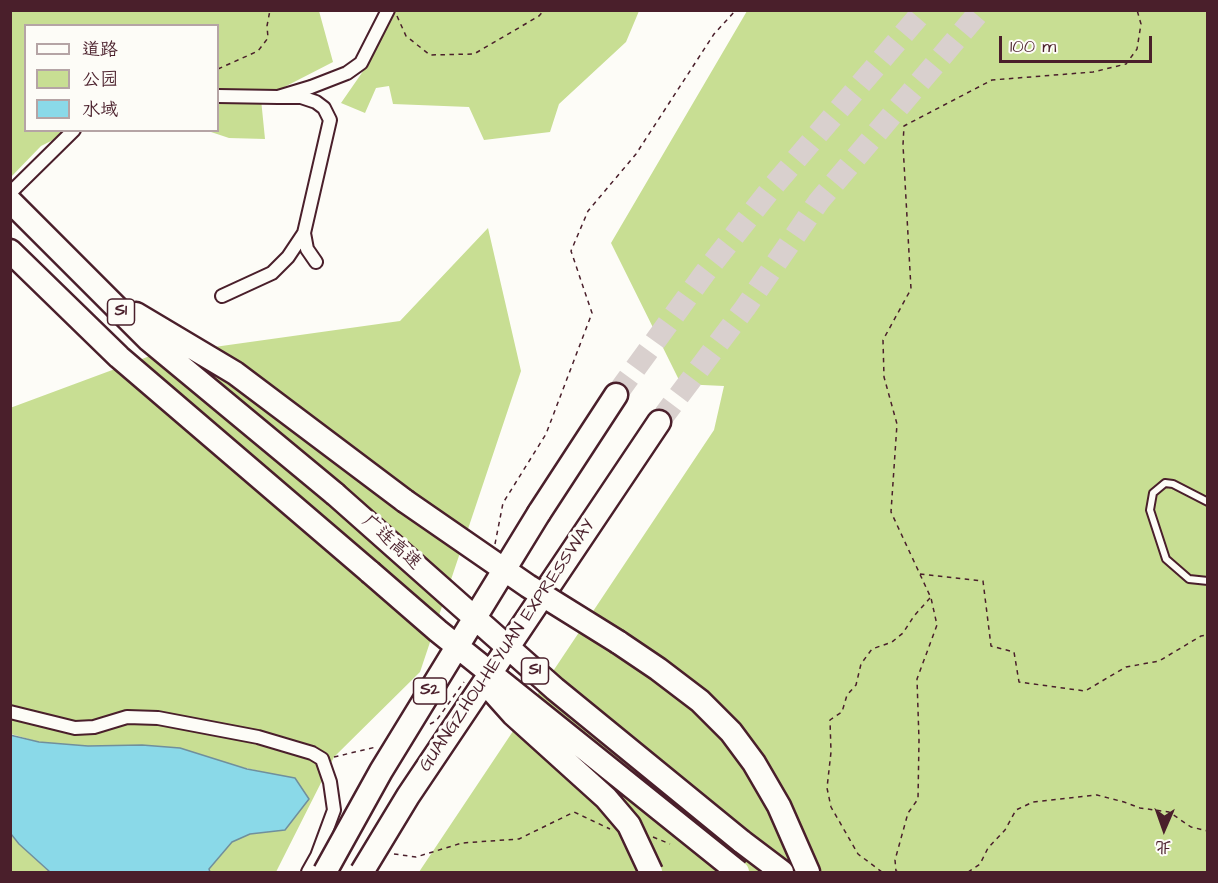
<!DOCTYPE html>
<meta charset="utf-8">
<style>
body{margin:0}
#map{position:relative;width:1218px;height:883px;overflow:hidden;background:#fdfcf7;font-family:"Architects Daughter","LXGW WenKai TC",sans-serif}
canvas{display:block}
.frame{position:absolute;inset:0;border:12px solid #4a1f2b;pointer-events:none}
.legend{position:absolute;left:24px;top:24px;width:195px;height:108px;box-sizing:border-box;background:#fdfcf7;border:2px solid #b5a4a5;margin:0;padding:8px 10px;list-style:none;font-size:18px;color:#4a1f2b}
.legend li{display:flex;align-items:center;gap:12px;height:30px}
.legend b{width:30px;border:2px solid #b5a4a5}
.north{position:absolute;left:1134px;top:799px;width:60px;height:60px;-webkit-text-stroke:4px #fdfcf7;paint-order:stroke;rotate:182deg;font-size:16px;font-weight:700;line-height:24px;text-align:center;color:#4a1f2b}
.north::after{content:'';display:block;margin:auto;width:21px;height:27px;background:#4a1f2b;clip-path:polygon(50% 0,100% 100%,50% 72%,0 100%)}
.scale{position:absolute;left:999px;top:36px;width:153px;height:27px;box-sizing:border-box;border:3px solid #4a1f2b;border-top:0;padding-left:8px;font-size:18px;line-height:21px;white-space:nowrap;color:#4a1f2b;-webkit-text-stroke:4px #fdfcf7;paint-order:stroke}
</style>
<div id="map">
<canvas width="1218" height="883"></canvas>
<div class="frame"></div>
<ul class="legend">
<li><b style="height:8px;background:#fdfcf7"></b>道路</li>
<li><b style="height:16px;background:#c8de93"></b>公园</li>
<li><b style="height:16px;background:#8ad9e8"></b>水域</li>
</ul>
<div class="north">北</div>
<div class="scale">100 m</div>
</div>
<script>
const context = document.querySelector('canvas').getContext('2d');
context.lineJoin = 'round';
function paint(path, color) { context.fillStyle = color; context.fill(path, 'evenodd'); }
const shape = rows => new Path2D(rows.map(r => 'M' + r).join(''));
function strokePath(path, color, width, dash) { context.strokeStyle = color; context.lineWidth = width; context.lineCap = dash ? 'butt' : 'round'; context.setLineDash(dash || []); context.stroke(path); }
function drawText(font, color, halo, rows, align = 'center') {
  context.font = font + ' "Architects Daughter","LXGW WenKai TC",sans-serif'; context.lineWidth = 6; context.setLineDash([]); context.textBaseline = 'middle'; context.strokeStyle = halo; context.fillStyle = color; for (const [text, x, y, turn = 0] of rows) {
    context.save(); context.translate(x, y); context.rotate((+turn || 0) * Math.PI / 180); context.textAlign = isNaN(turn) ? turn : align; if (halo) context.strokeText(text, 0, 0); context.fillText(text, 0, 0); context.restore();
  }
}
const green = shape([
 [11,11,319,11,333,62,261,99,265,139,229,138,208,131,218,130,218,26,26,26,26,130,71,131,41,146,11,177],
 [395,11,395,10,639,11,626,42,559,104,550,132,484,140,469,107,393,104,389,86,376,88,365,113,341,103,368,64],
 [747,11,1207,11,1207,872,419,872,714,430,724,386,681,384,611,243],
 [488,228,521,371,420,672,334,757,276,872,210,872,209,869,232,842,250,834,285,830,295,779,142,745,88,746,39,742,11,734,10,408,150,356,400,321],
 [10,834,19,844,50,872,11,872]
]);
const water = shape([
 [10,735,39,742,88,746,142,745,180,748,247,769,295,778,309,799,285,830,250,834,232,842,209,869,210,872,50,872,19,844,11,834,10,735]
]);
const motorwayTunnel = shape([
 [616,395,704,274,770,190,924,10],
 [659,422,745,308,819,201,981,10]
]);
const path = shape([
 [397,16,406,36,430,55,474,54,539,16,544,10],
 [218,69,258,51,268,38,267,26,270,10],
 [495,544,503,503,546,434,592,313,571,251,588,211,636,154,714,34,736,10],
 [920,574,983,581,991,646,1014,652,1019,682,1085,691,1126,667,1159,661,1201,636,1208,635],
 [430,724,436,721,464,682],
 [334,757,376,747],
 [653,837,670,844],
 [394,854,416,857,462,843,519,839,574,812,610,829],
 [882,872,858,854,831,807,827,788,831,752,830,720,842,712,847,695,856,685,861,664,872,649,892,642,903,633,914,616,930,598],
 [898,872,896,871,895,860,908,813,918,799,919,740,917,679,937,625,931,598,891,512,897,424,884,377,883,340,911,289,903,145,904,126,992,80,1093,72,1126,64,1137,49,1141,24,1137,10],
 [968,872,980,864,988,848,1005,830,1016,810,1033,802,1097,795,1124,802,1140,808,1169,812,1191,827,1208,831]
]);
const service = shape([
 [1208,502,1173,484,1165,483,1153,493,1150,510,1166,559,1189,579,1208,581]
]);
const minor = shape([
 [218,96,278,97,311,87,347,73,361,63,388,10],
 [278,97,301,97,316,102,324,108,330,120,304,233,307,249,316,262],
 [10,193,74,130],
 [222,296,272,273,288,257,304,233],
 [10,712,75,728,94,727,127,717,158,718,258,737,312,753,322,759,330,782,334,810,317,856,308,872]
]);
const motorway = shape([
 [10,201,148,339,335,494],
 [10,251,119,357,370,572],
 [136,314,235,373,405,501],
 [539,513,616,395],
 [543,595,659,422],
 [618,642,658,669,700,701,731,732,754,763,779,806,808,872],
 [741,841,782,872]
]);
const motorwayBridge = shape([
 [335,494,555,689,741,841],
 [405,501,528,586,618,642],
 [370,572,438,631,738,872],
 [487,685,513,714,606,798,629,825,651,872],
 [325,872,381,771,539,513],
 [362,872,408,796,543,595]
]);
const shields = [
 [121,312,27],
 [535,671,27],
 [430,691,33]
];
const shieldNames = [
 ["S1",121,312],
 ["S1",535,671],
 ["S2",430,691]
];
const streetNames = [
 ["广连高速",391,543,42],
 ["GUANGZHOU-HEYUAN EXPRESSWAY",508,646,-56]
];
paint(green, '#c8de93');
paint(water, '#8ad9e8');
strokePath(water, '#708f9c', 1.5);
strokePath(motorwayTunnel, '#d9d0ce', 22, [22, 11]);
strokePath(service, '#4a1f2b', 10);
strokePath(minor, '#4a1f2b', 16);
strokePath(motorway, '#4a1f2b', 27);
strokePath(path, '#4a1f2b', 1.5, [4.5, 4.5]);
strokePath(service, '#fdfcf7', 6);
strokePath(minor, '#fdfcf7', 12);
strokePath(motorway, '#fdfcf7', 22);
strokePath(motorwayBridge, '#4a1f2b', 27, []);
strokePath(motorwayBridge, '#fdfcf7', 22);
for (const [x, y, w] of shields) { const box = new Path2D(); box.roundRect(x - w / 2, y - 13, w, 26, 4.5); context.fillStyle = '#fdfcf7'; context.fill(box); strokePath(box, '#4a1f2b', 1.5); }
drawText('bold 16px', '#4a1f2b', null, shieldNames);
drawText('18px', '#4a1f2b', '#fdfcf7', streetNames);
</script>
